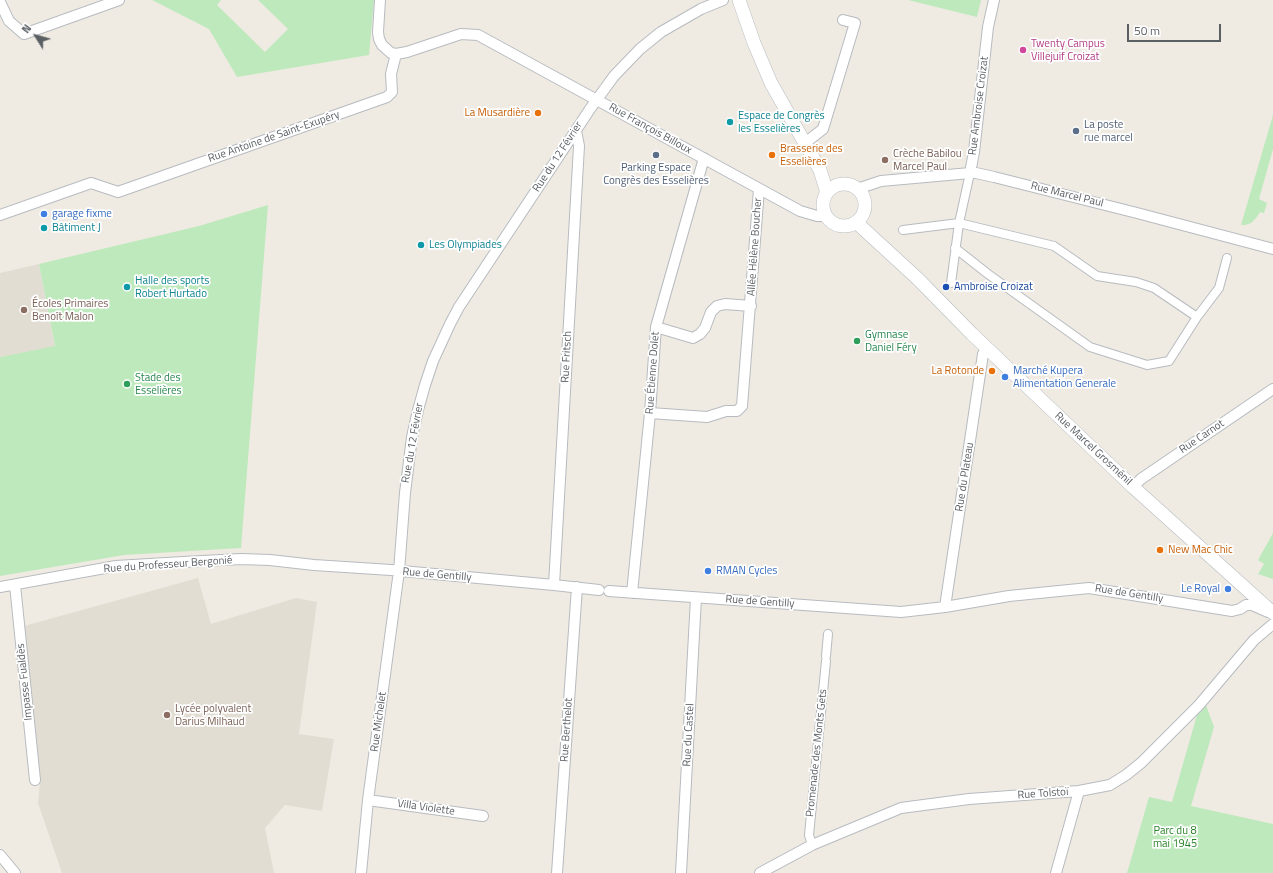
<!DOCTYPE html>
<meta charset="utf-8">
<style>
body{margin:0}
#map{position:relative;width:1273px;height:873px;overflow:hidden;background:#efebe2;font-family:"Titillium Web",sans-serif}
canvas{display:block}
.north{position:absolute;left:16px;top:16px;width:40px;height:40px;-webkit-text-stroke:3px #fff;paint-order:stroke;rotate:307deg;font-size:11px;font-weight:700;line-height:16px;text-align:center;color:#5a5f64}
.north::after{content:'';display:block;margin:auto;width:14px;height:18px;background:#5a5f64;clip-path:polygon(50% 0,100% 100%,50% 72%,0 100%)}
.scale{position:absolute;left:1127px;top:24px;width:94px;height:18px;box-sizing:border-box;border:2px solid #5a5f64;border-top:0;padding-left:5px;font-size:12px;line-height:14px;white-space:nowrap;color:#5a5f64;-webkit-text-stroke:3px #fff;paint-order:stroke}
</style>
<div id="map">
<canvas width="1273" height="873"></canvas>
<div class="north">N</div>
<div class="scale">50 m</div>
</div>
<script>
const context = document.querySelector('canvas').getContext('2d');
context.lineJoin = 'round';
function paint(path, color) { context.fillStyle = color; context.fill(path, 'evenodd'); }
const shape = rows => new Path2D(rows.map(r => 'M' + r).join(''));
function strokePath(path, color, width, dash) { context.strokeStyle = color; context.lineWidth = width; context.lineCap = dash ? 'butt' : 'round'; context.setLineDash(dash || []); context.stroke(path); }
function drawText(font, color, halo, rows, align = 'center') {
  context.font = font + ' "Titillium Web",sans-serif'; context.lineWidth = 3.5; context.setLineDash([]); context.textBaseline = 'middle'; context.strokeStyle = halo; context.fillStyle = color; for (const [text, x, y, turn = 0] of rows) {
    context.save(); context.translate(x, y); context.rotate((+turn || 0) * Math.PI / 180); context.textAlign = isNaN(turn) ? turn : align; if (halo) context.strokeText(text, 0, 0); context.fillText(text, 0, 0); context.restore();
  }
}
const education = shape([
 [39,264,55,347,0,357,0,273],
 [198,578,211,624,296,598,317,602,299,734,334,739,322,811,285,805,265,828,274,873,62,873,38,803,40,781,24,626]
]);
const green = shape([
 [152,0,221,0,217,5,265,52,288,29,258,0,374,0,369,55,237,77,209,29],
 [908,0,981,0,977,17],
 [1273,115,1273,149,1259,199,1267,203,1264,213,1260,212,1257,217,1251,223,1245,225,1241,225],
 [268,205,241,548,124,555,0,576,0,357,55,346,39,264,199,226],
 [1273,533,1273,579,1258,574,1264,564,1258,560],
 [1206,705,1214,727,1191,806,1273,824,1273,873,1127,873,1149,797,1172,802,1197,715]
]);
const pedestrian = shape([
 [903,230,959,223,1054,246,1097,276,1136,282,1154,288,1197,317],
 [955,248,988,274,1090,347,1147,365,1169,361,1197,317,1219,288,1227,258],
 [951,283,959,223,970,173],
 [826,656,828,634],
 [812,845,809,835,826,661]
]);
const minor = shape([
 [380,0,378,32,379,39,382,45,391,53,396,54,407,52,461,34,478,35,800,211,817,216,825,216],
 [0,2,9,21,24,34,119,0],
 [805,143,823,129,855,23,843,20],
 [970,173,974,152,988,27,994,0],
 [857,189,881,181,970,173,976,173,994,177,1137,213,1273,249],
 [0,215,91,183,118,192,387,97,392,92,391,74,396,54],
 [656,327,693,338,700,334,705,328,711,312,717,306,725,304,751,306],
 [650,413,707,417,726,411,737,411,742,406,759,189],
 [1133,487,1141,479,1273,389],
 [15,585,35,780],
 [554,585,579,146,576,131],
 [0,587,116,566,183,562,241,559,270,560,314,565,391,570,554,585,599,590],
 [609,591,901,612,945,607,1009,596,1089,588,1232,611,1240,609,1246,605,1252,605,1268,612],
 [632,593,650,413,656,327,704,158],
 [945,607,983,354,988,349],
 [368,800,483,816],
 [0,855,15,873],
 [361,873,368,800,399,571,405,493,412,437,418,410,425,385,433,361,450,324,459,307,590,109,614,76,640,49,661,32,701,9,723,0],
 [557,873,577,587],
 [681,873,696,598],
 [760,873,812,845,901,808,969,799,1079,791,1110,785,1126,775,1141,763,1199,705,1254,640,1273,624],
 [1056,873,1079,791]
]);
const tertiary = shape([
 [739,0,754,43,771,83,820,170,827,193],
 '823 205a21 21 0 1 1 42 0a21 21 0 1 1-42 0Z',
 [857,223,918,279,972,334,1133,487,1273,613]
]);
const markers = [
 [1023,50,4,"#d1479c"],
 [538,113,4,"#e8710a"],
 [730,122,4,"#0f9aa8"],
 [1076,131,4,"#5c6f8a"],
 [656,155,4,"#5c6f8a"],
 [772,155,4,"#e8710a"],
 [885,160,4,"#8d6e63"],
 [44,214,4,"#3f7fe0"],
 [44,228,4,"#0f9aa8"],
 [421,245,4,"#0f9aa8"],
 [127,287,4,"#0f9aa8"],
 [946,287,4,"#1a4fb4"],
 [24,310,4,"#8d6e63"],
 [857,341,4,"#2e9e5b"],
 [992,371,4,"#e8710a"],
 [1005,377,4,"#3f7fe0"],
 [127,384,4,"#2e9e5b"],
 [1160,550,4,"#e8710a"],
 [708,571,4,"#3f7fe0"],
 [1228,589,4,"#3f7fe0"],
 [167,715,4,"#8d6e63"]
];
const hotelNames = [
 ["Twenty Campus",1031,44],
 ["Villejuif Croizat",1031,57]
];
const streetNames = [
 ["Rue Ambroise Croizat",979,106,-83],
 ["Rue François Billoux",650,129,29],
 ["Rue Antoine de Saint-Exupéry",274,137,-19],
 ["Rue du 12 Février",558,157,-57],
 ["Rue Marcel Paul",1067,195,14],
 ["Allée Hélène Boucher",755,247,-86],
 ["Rue Fritsch",567,357,-87],
 ["Rue Étienne Dolet",653,373,-86],
 ["Rue Carnot",1202,437,-34],
 ["Rue du 12 Février",413,443,-80],
 ["Rue Marcel Grosménil",1093,449,43],
 ["Rue du Plateau",965,477,-81],
 ["Rue du Professeur Bergonié",168,565,-4],
 ["Rue de Gentilly",437,575,5],
 ["Rue de Gentilly",1129,594,9],
 ["Rue de Gentilly",760,602,4],
 ["Impasse Fualdès",25,682,-96],
 ["Rue Michelet",379,722,-82],
 ["Rue Berthelot",567,730,-86],
 ["Rue du Castel",689,735,-87],
 ["Promenade des Monts Gets",817,753,-84],
 ["Rue Tolstoï",1043,794,-4],
 ["Villa Violette",426,808,8]
];
const foodNames = [
 ["La Musardière",530,113],
 ["Brasserie des",780,149,"left"],
 ["Esselières",780,162,"left"],
 ["La Rotonde",984,371],
 ["New Mac Chic",1168,550,"left"]
];
const cultureNames = [
 ["Espace de Congrès",738,116],
 ["les Esselières",738,129],
 ["Bâtiment J",52,228],
 ["Les Olympiades",429,245],
 ["Halle des sports",135,281],
 ["Robert Hurtado",135,294]
];
const serviceNames = [
 ["La poste",1084,125],
 ["rue marcel",1084,138],
 ["Parking Espace",656,168,"center"],
 ["Congrès des Esselières",656,181,"center"]
];
const educationNames = [
 ["Crèche Babilou",893,154],
 ["Marcel Paul",893,167],
 ["Écoles Primaires",32,304],
 ["Benoît Malon",32,317],
 ["Lycée polyvalent",175,709],
 ["Darius Milhaud",175,722]
];
const shopNames = [
 ["garage fixme",52,214],
 ["Marché Kupera",1013,371],
 ["Alimentation Generale",1013,384],
 ["RMAN Cycles",716,571],
 ["Le Royal",1220,589,"right"]
];
const transitNames = [
 ["Ambroise Croizat",954,287]
];
const leisureNames = [
 ["Gymnase",865,335],
 ["Daniel Féry",865,348],
 ["Stade des",135,378],
 ["Esselières",135,391]
];
const parkNames = [
 ["Parc du 8",1175,831],
 ["mai 1945",1175,844]
];
paint(education, '#e1ddd2');
paint(green, '#bee9bc');
strokePath(pedestrian, '#b7bbc0', 10);
strokePath(minor, '#b7bbc0', 12);
strokePath(tertiary, '#b7bbc0', 14);
strokePath(pedestrian, '#fff', 8);
strokePath(minor, '#fff', 10);
strokePath(tertiary, '#fff', 13);
for (const [x, y, r, color] of markers) { const dot = new Path2D(); dot.arc(x, y, r, 0, 2 * Math.PI); context.fillStyle = color; context.fill(dot); strokePath(dot, '#fff', 1.5); }
drawText('11px', '#b23c85', '#fff', hotelNames, 'left');
drawText('11px', '#5a5f64', '#fff', streetNames);
drawText('11px', '#c56008', '#fff', foodNames, 'right');
drawText('11px', '#0d838f', '#fff', cultureNames, 'left');
drawText('11px', '#4e5e75', '#fff', serviceNames, 'left');
drawText('11px', '#785e54', '#fff', educationNames, 'left');
drawText('11px', '#366cbe', '#fff', shopNames, 'left');
drawText('11px', '#164399', '#fff', transitNames, 'left');
drawText('11px', '#27864d', '#fff', leisureNames, 'left');
drawText('11px', '#2c822c', '#fff', parkNames);
</script>
